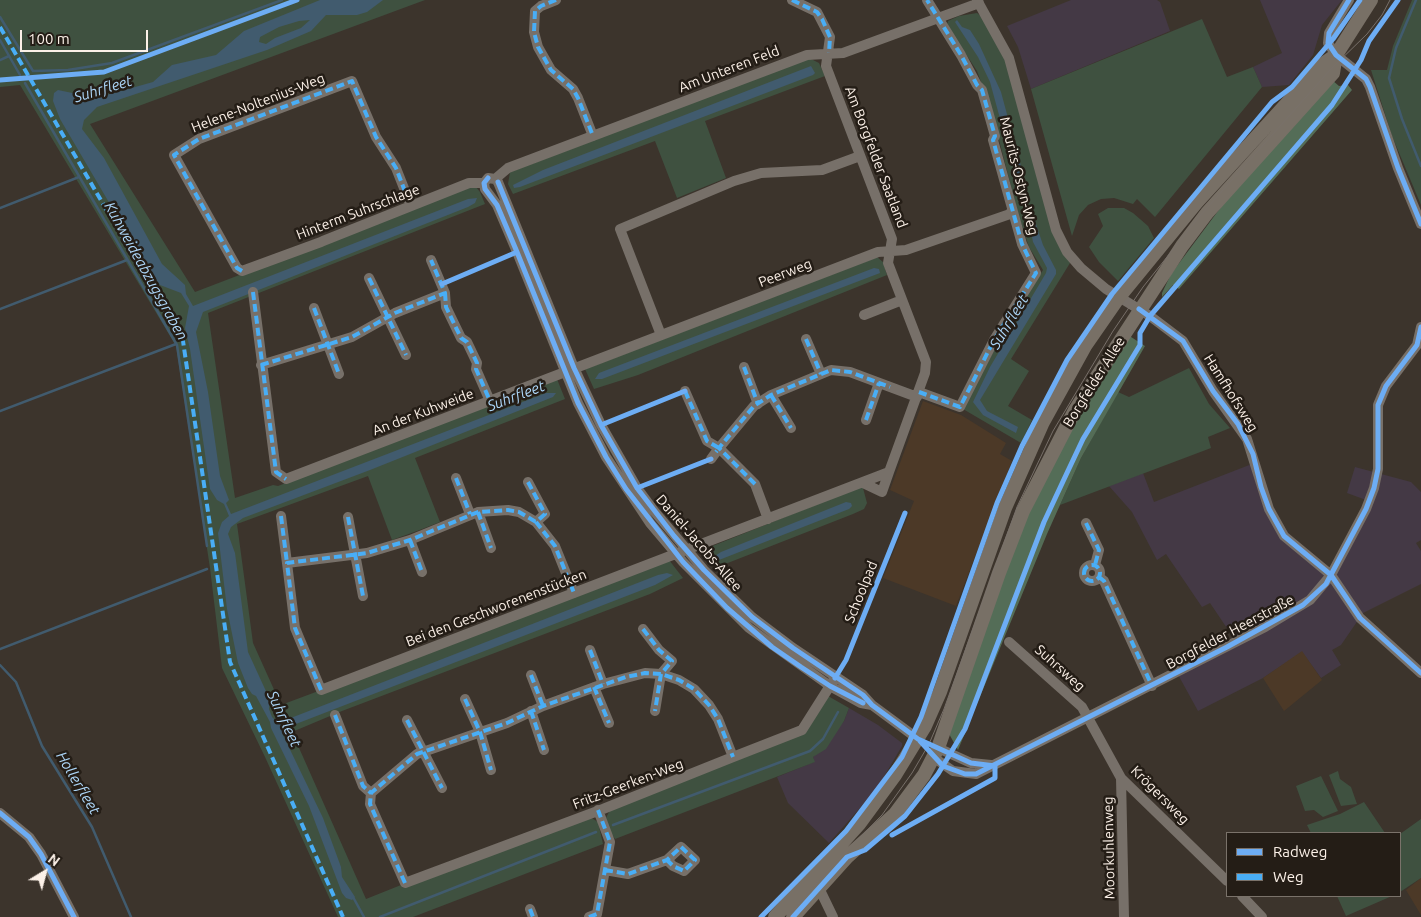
<!DOCTYPE html>
<meta charset="utf-8">
<style>
body{margin:0}
#map{position:relative;width:1421px;height:917px;overflow:hidden;background:#3c342c;font-family:Ubuntu,sans-serif}
canvas{display:block}
.legend{position:absolute;left:1226px;top:832px;width:175px;height:65px;box-sizing:border-box;background:#241d16;border:1px solid #7a726a;margin:0;padding:6px 9px;list-style:none;font-size:15px;color:#fcf1e8}
.legend li{display:flex;align-items:center;gap:10px;height:25px}
.legend b{width:25px;border:1px solid #7a726a}
.north{position:absolute;left:20px;top:847px;width:50px;height:50px;-webkit-text-stroke:4px #241d16;paint-order:stroke;rotate:37deg;font-size:14px;font-weight:700;line-height:20px;text-align:center;color:#fcf1e8}
.north::after{content:'';display:block;margin:auto;width:18px;height:22px;background:#fcf1e8;clip-path:polygon(50% 0,100% 100%,50% 72%,0 100%)}
.scale{position:absolute;left:20px;top:30px;width:128px;height:22px;box-sizing:border-box;border:2px solid #fcf1e8;border-top:0;padding-left:6px;font-size:15px;line-height:18px;white-space:nowrap;color:#fcf1e8;-webkit-text-stroke:4px #241d16;paint-order:stroke}
</style>
<div id="map">
<canvas width="1421" height="917"></canvas>
<ul class="legend">
<li><b style="height:6px;background:#6dadf4"></b>Radweg</li>
<li><b style="height:6px;background:#49aef6"></b>Weg</li>
</ul>
<div class="north">N</div>
<div class="scale">100 m</div>
</div>
<script>
const context = document.querySelector('canvas').getContext('2d');
context.lineJoin = 'round';
function paint(path, color) { context.fillStyle = color; context.fill(path, 'evenodd'); }
const shape = rows => new Path2D(rows.map(r => 'M' + r).join(''));
function strokePath(path, color, width, dash) { context.strokeStyle = color; context.lineWidth = width; context.lineCap = dash ? 'butt' : 'round'; context.setLineDash(dash || []); context.stroke(path); }
function drawText(font, color, halo, rows, align = 'center') {
  context.font = font + ' Ubuntu,sans-serif'; context.lineWidth = 5; context.setLineDash([]); context.textBaseline = 'middle'; context.strokeStyle = halo; context.fillStyle = color; for (const [text, x, y, turn = 0] of rows) {
    context.save(); context.translate(x, y); context.rotate((+turn || 0) * Math.PI / 180); context.textAlign = isNaN(turn) ? turn : align; if (halo) context.strokeText(text, 0, 0); context.fillText(text, 0, 0); context.restore();
  }
}
const commercial = shape([
 [1071,0,1157,0,1160,2,1170,31,1031,89,1018,47,1007,26],
 [1260,0,1342,0,1322,25,1313,55,1289,85,1262,87,1253,67,1282,53],
 [1257,462,1281,530,1330,573,1366,500,1347,493,1355,467,1411,482,1421,492,1421,540,1416,543,1421,551,1421,584,1363,613,1341,645,1332,650,1341,665,1321,678,1302,652,1263,678,1198,711,1176,671,1235,640,1210,603,1202,607,1166,554,1157,560,1132,512,1109,486,1143,473,1154,502],
 [849,708,878,725,902,743,902,746,876,790,829,843,788,803,777,777,814,762,813,757,844,721]
]);
const built = shape([
 [923,401,961,415,1006,443,1000,454,1012,461,956,606,883,578,914,501,890,490],
 [1302,651,1322,680,1284,711,1263,678],
 [1421,878,1421,915,1406,890]
]);
const green = shape([
 [0,0,425,0,90,124,195,292,472,186,476,187,480,192,485,204,208,313,235,498,273,485,278,486,557,379,565,399,415,458,440,522,417,531,392,540,368,476,237,524,253,643,281,705,669,560,683,578,650,594,342,711,292,732,366,899,401,885,403,888,590,817,598,822,603,844,413,917,338,917,265,757,222,668,210,568,176,346,20,85,0,87],
 [1412,0,1421,0,1421,205,1392,136,1371,70,1387,70,1393,46],
 [977,13,983,18,1006,62,1070,263,1011,359,1029,371,1008,406,1032,420,1021,443,963,409,1003,333,1043,270,1029,247,1019,217,991,109,977,71,947,25,948,21,959,16],
 [1202,19,1227,77,1253,67,1262,87,1155,217,1137,199,1133,204,1114,198,1101,199,1088,205,1079,215,1072,236,1031,89],
 [809,58,819,63,825,76,705,121,726,178,677,198,655,141,513,194,508,184,510,172],
 [1108,208,1124,208,1133,213,1148,226,1154,238,1118,281,1099,262,1089,247,1103,226,1098,214],
 [877,257,883,262,887,275,638,375,594,389,585,369],
 [1189,368,1209,404,1230,428,1208,437,1211,448,1060,505,1081,458,1118,392,1129,397],
 [860,487,863,488,867,503,864,509,853,514,715,568,700,551],
 [828,696,849,708,844,721,826,749,813,757,815,762,615,839,611,833,606,818,610,810,805,733],
 [1338,771,1340,779,1351,787,1357,804,1341,806,1329,775],
 [1321,776,1338,811,1323,817,1314,810,1305,811,1296,786],
 [1364,802,1385,833,1311,833,1307,825,1340,814],
 [1421,819,1421,878,1400,892,1400,834],
 [1337,896,1392,896,1346,916]
]);
const forest = shape([
 [1332,80,1339,86,1348,85,1352,90,1179,289,1173,285,1162,297,1162,293,1171,274,1230,195],
 [1128,335,1145,346,1081,458,1047,534,958,750,948,732,1019,535,1055,456]
]);
const water = shape([
 [320,0,383,0,367,12,357,15,326,15,311,31,267,50,97,107,84,120,82,129,104,158,162,264,185,285,186,294,193,306,468,199,477,198,475,203,468,207,203,312,196,332,208,392,220,476,229,500,226,503,231,514,546,393,556,393,553,397,370,470,243,518,231,527,228,534,235,553,248,652,270,700,269,709,272,717,278,723,658,575,667,573,673,575,655,585,283,729,282,733,323,818,341,867,342,877,355,897,352,900,346,898,342,893,309,806,271,728,270,722,256,696,252,694,248,688,238,663,227,609,218,533,222,522,229,516,224,504,217,500,210,489,190,349,185,328,189,306,181,293,160,285,151,274,60,119,53,101,54,93,58,90,96,98,153,82,172,65,216,55,244,31],
 [310,20,301,28,275,38,266,44,259,42,260,37,279,27,299,21],
 [957,20,962,27,970,30,979,44,1001,92,1022,170,1026,197,1023,198,1019,188,990,82,978,57,955,22],
 [811,66,815,73,813,75,520,187,514,188,513,185,543,170],
 [1026,207,1028,207,1032,212,1043,245,1056,270,1056,274,980,400,987,411,1018,427,1016,433,983,415,973,402,990,367,1046,273,1047,268,1033,242],
 [874,268,879,269,880,273,602,379,595,379,599,373],
 [846,502,851,503,852,506,849,509,719,560,713,560,712,558,721,552]
]);
const stream = shape([
 [1416,0,1396,48,1389,78,1402,119,1421,166],
 [0,17,33,71,68,70,112,63,282,0],
 [0,40,20,75],
 [0,60,9,56],
 [25,83,177,345,207,546],
 [0,208,79,177],
 [0,309,127,260],
 [0,411,176,344],
 [0,649,207,569],
 [0,665,16,682,42,746,92,827,131,917],
 [613,825,810,751,823,739,838,712],
 [353,897,364,917],
 [380,917,596,832]
]);
const street = shape([
 [556,0,541,6,535,11,534,32,538,47,551,70,573,89,578,98,593,136],
 [977,0,1009,58,1056,230,1067,252,1081,268,1106,289,1150,316,1183,341,1213,391,1247,439,1269,509,1284,536,1331,575,1360,618,1421,673],
 [1349,0,1329,33,1328,43,1336,55,1366,79,1370,87,1398,168,1421,224],
 [495,179,508,168,807,55,843,53,979,3],
 [411,206,396,168,376,137,352,81,199,139,174,155,237,268,242,271,321,242,323,241,411,206,469,183,484,183],
 [369,278,406,355],
 [253,292,276,472,286,479,878,252,906,250,1010,214,1012,210],
 [445,293,446,307,461,338,467,342,477,363,476,369,490,401],
 [314,308,339,374],
 [864,315,902,300],
 [661,335,620,229,734,181,761,173,822,170,860,156],
 [806,339,821,374],
 [261,365,352,337,395,313,445,293,431,260],
 [744,367,758,404],
 [685,391,707,441,719,448,711,459],
 [919,392,960,407,994,340,1036,273,1022,244,993,140,995,136,982,90,977,85,961,55,927,0],
 [771,395,791,428],
 [866,420,879,383],
 [456,478,470,514],
 [528,482,545,514,536,522,555,546,574,593],
 [863,483,882,492,889,472],
 [478,512,491,548],
 [281,516,287,563],
 [348,517,363,596],
 [768,519,755,484,719,448,754,406,771,395,831,370,850,372,917,397],
 [536,522,519,512,508,510,478,512,410,540,367,553,287,563,295,628,321,690,889,472,925,373,926,362,888,263,892,239,826,66,830,37,817,12,792,0],
 [1086,523,1099,550,1095,565],
 [410,540,422,572],
 '1084 573a8 8 0 1 1 16 0a8 8 0 1 1-16 0Z',
 [1099,577,1104,581,1152,686],
 [643,629,659,650,672,661,661,674,655,711],
 [1009,642,1082,707,1121,778,1227,881],
 [590,650,603,684],
 [531,675,543,706],
 [594,687,609,723],
 [465,699,480,732,491,770],
 [872,705,861,703,830,686,749,628,683,562,650,523,606,457,578,403,517,252,497,205,485,189,484,183,488,178,495,179,498,182,574,368,601,425,637,488,654,511,704,570,752,617,793,648,863,695,872,705,918,739],
 [531,711,544,750],
 [335,715,363,786,371,793],
 [407,720,442,788],
 [938,748,971,763,991,765],
 [733,757,718,719,709,705,694,689,679,680,661,674,645,673,603,684,543,706,507,723,417,754,371,793,370,804,405,883,603,809,733,757,802,730,833,681],
 [933,757,953,771,976,774,1265,627,1310,600,1331,575,1366,509,1374,488,1378,469,1378,405,1386,386,1417,345,1421,327],
 [1121,778,1124,917],
 [0,813,29,837,41,854,74,917],
 [605,870,628,874,667,860,681,847,695,860,684,871,673,866,667,860],
 [819,888,833,917],
 [1242,896,1262,917],
 [530,909,533,917],
 [589,917,597,914,610,842,598,810]
]);
const secondary = shape([
 [775,917,859,824,895,775,925,726,940,692,1005,508,1043,422,1085,346,1119,297,1196,203,1323,64,1336,55,1371,0],
 [793,917,847,857,895,814,924,775,938,748,999,573,1023,511,1075,410,1182,246,1207,213,1333,73,1336,55]
]);
const tram = shape([
 [787,917,827,871,882,815,912,773,929,744,944,709,1017,507,1053,431,1113,331,1143,287,1199,217,1330,70,1367,34,1382,15,1390,0]
]);
const quiet = shape([
 [556,0,541,6,535,11,534,32,538,47,551,70,573,89,578,98,593,136],
 [792,0,817,12,822,19,830,37,829,53],
 [0,27,183,341,230,662,343,917],
 [242,271,237,268,174,155,199,139,352,81,376,137,396,168,406,194],
 [369,278,406,355],
 [253,292,276,472,286,479],
 [445,293,446,307,461,338,467,342,477,363,476,369,490,401],
 [314,308,339,374],
 [806,339,821,374],
 [261,365,352,337,395,313,445,293,431,260],
 [744,367,758,404],
 [685,391,707,441,719,448,716,452],
 [919,392,960,407,994,340,1036,273,1022,244,993,140,995,136,982,90,977,85,961,55,927,0],
 [771,395,791,428],
 [866,420,879,383],
 [456,478,470,514],
 [528,482,545,514,536,522,555,546,574,593],
 [755,484,719,448,754,406,771,395,831,370,850,372,890,387],
 [478,512,491,548],
 [281,516,287,563],
 [348,517,363,596],
 [1086,523,1099,550,1095,565],
 [410,540,422,572],
 '1084 573a8 8 0 1 1 16 0a8 8 0 1 1-16 0Z',
 [1099,577,1104,581,1152,686],
 [643,629,659,650,672,661,661,674,655,711],
 [590,650,603,684],
 [531,675,543,706],
 [594,687,609,723],
 [321,690,295,628,287,563,367,553,410,540,478,512,508,510,519,512,536,522],
 [465,699,480,732,491,770],
 [531,711,544,750],
 [335,715,363,786,371,793],
 [407,720,442,788],
 [605,870,628,874,667,860,681,847,695,860,684,871,673,866,667,860],
 [405,883,370,804,371,793,417,754,507,723,543,706,626,677,645,673,661,674,679,680,694,689,709,705,718,719,733,757],
 [530,909,533,917],
 [589,917,597,914,610,842,598,810]
]);
const cycleway = shape([
 [1349,0,1329,33,1328,43,1336,55,1366,79,1370,87,1398,168,1421,224],
 [0,80,104,72,297,0],
 [488,178,484,183,485,189,497,205,517,252,578,403,606,457,626,489,683,562,727,608,772,647,801,667,830,686,863,703],
 [498,182,574,368,601,425,637,488,674,536,704,570,752,617,793,648,863,695,872,705,918,739,971,763,995,766],
 [442,284,517,252],
 [1139,309,1183,341,1213,391,1238,424,1253,454,1261,487,1269,509,1284,536,1331,575,1360,618,1421,673],
 [601,425,685,391],
 [637,488,711,459],
 [835,678,846,660,905,513],
 [920,741,943,766,965,774,976,774,1227,647,1303,605,1326,584,1366,509,1374,488,1378,469,1378,405,1386,386,1417,345,1421,327],
 [0,813,29,837,41,854,74,917],
 [892,835,995,778,995,766],
 [761,917,846,831,902,757,921,717,997,503,1022,446,1067,360,1112,294,1272,102,1292,87,1333,39,1360,0],
 [793,917,847,857,865,850,905,816,938,774,965,729,1044,522,1066,475,1083,439,1140,345,1140,333,1150,316,1332,105,1361,60,1369,41,1398,0]
]);
const streetNames = [
 ["Am Unteren Feld",729,69,-21],
 ["Helene-Noltenius-Weg",258,103,-21],
 ["Am Borgfelder Saatland",876,157,69],
 ["Maurits-Ostyn-Weg",1019,176,76],
 ["Hinterm Suhrschlage",358,212,-21],
 ["Peerweg",785,273,-21],
 ["Borgfelder Allee",1094,382,-58],
 ["Hamfhofsweg",1231,393,58],
 ["An der Kuhweide",423,412,-21],
 ["Daniel-Jacobs-Allee",699,543,49],
 ["Schoolpad",861,592,-68],
 ["Bei den Geschworenenstücken",496,608,-21],
 ["Borgfelder Heerstraße",1230,632,-28],
 ["Suhrsweg",1060,668,42],
 ["Fritz-Geerken-Weg",628,784,-21],
 ["Krögersweg",1160,795,45],
 ["Moorkuhlenweg",1109,848,-91]
];
const waterNames = [
 ["Suhrfleet",103,89,-17],
 ["Kuhweideabzugsgraben",146,271,61],
 ["Suhrfleet",1009,322,-59],
 ["Suhrfleet",516,396,-21],
 ["Suhrfleet",284,719,65],
 ["Hollerfleet",78,783,59]
];
paint(commercial, '#443945');
paint(built, '#4c3927');
paint(green, '#3f5140');
paint(forest, '#546d57');
paint(water, '#415b6e');
strokePath(stream, '#415b6e', 2.5);
strokePath(street, '#777069', 10);
strokePath(secondary, '#787066', 14);
strokePath(tram, '#78706a', 1);
strokePath(quiet, '#49aef6', 4, [8, 4]);
strokePath(cycleway, '#6dadf4', 5);
drawText('14px', '#fcf1e8', '#241d16', streetNames);
drawText('italic 15px', '#acd5f7', '#241d16', waterNames);
</script>
